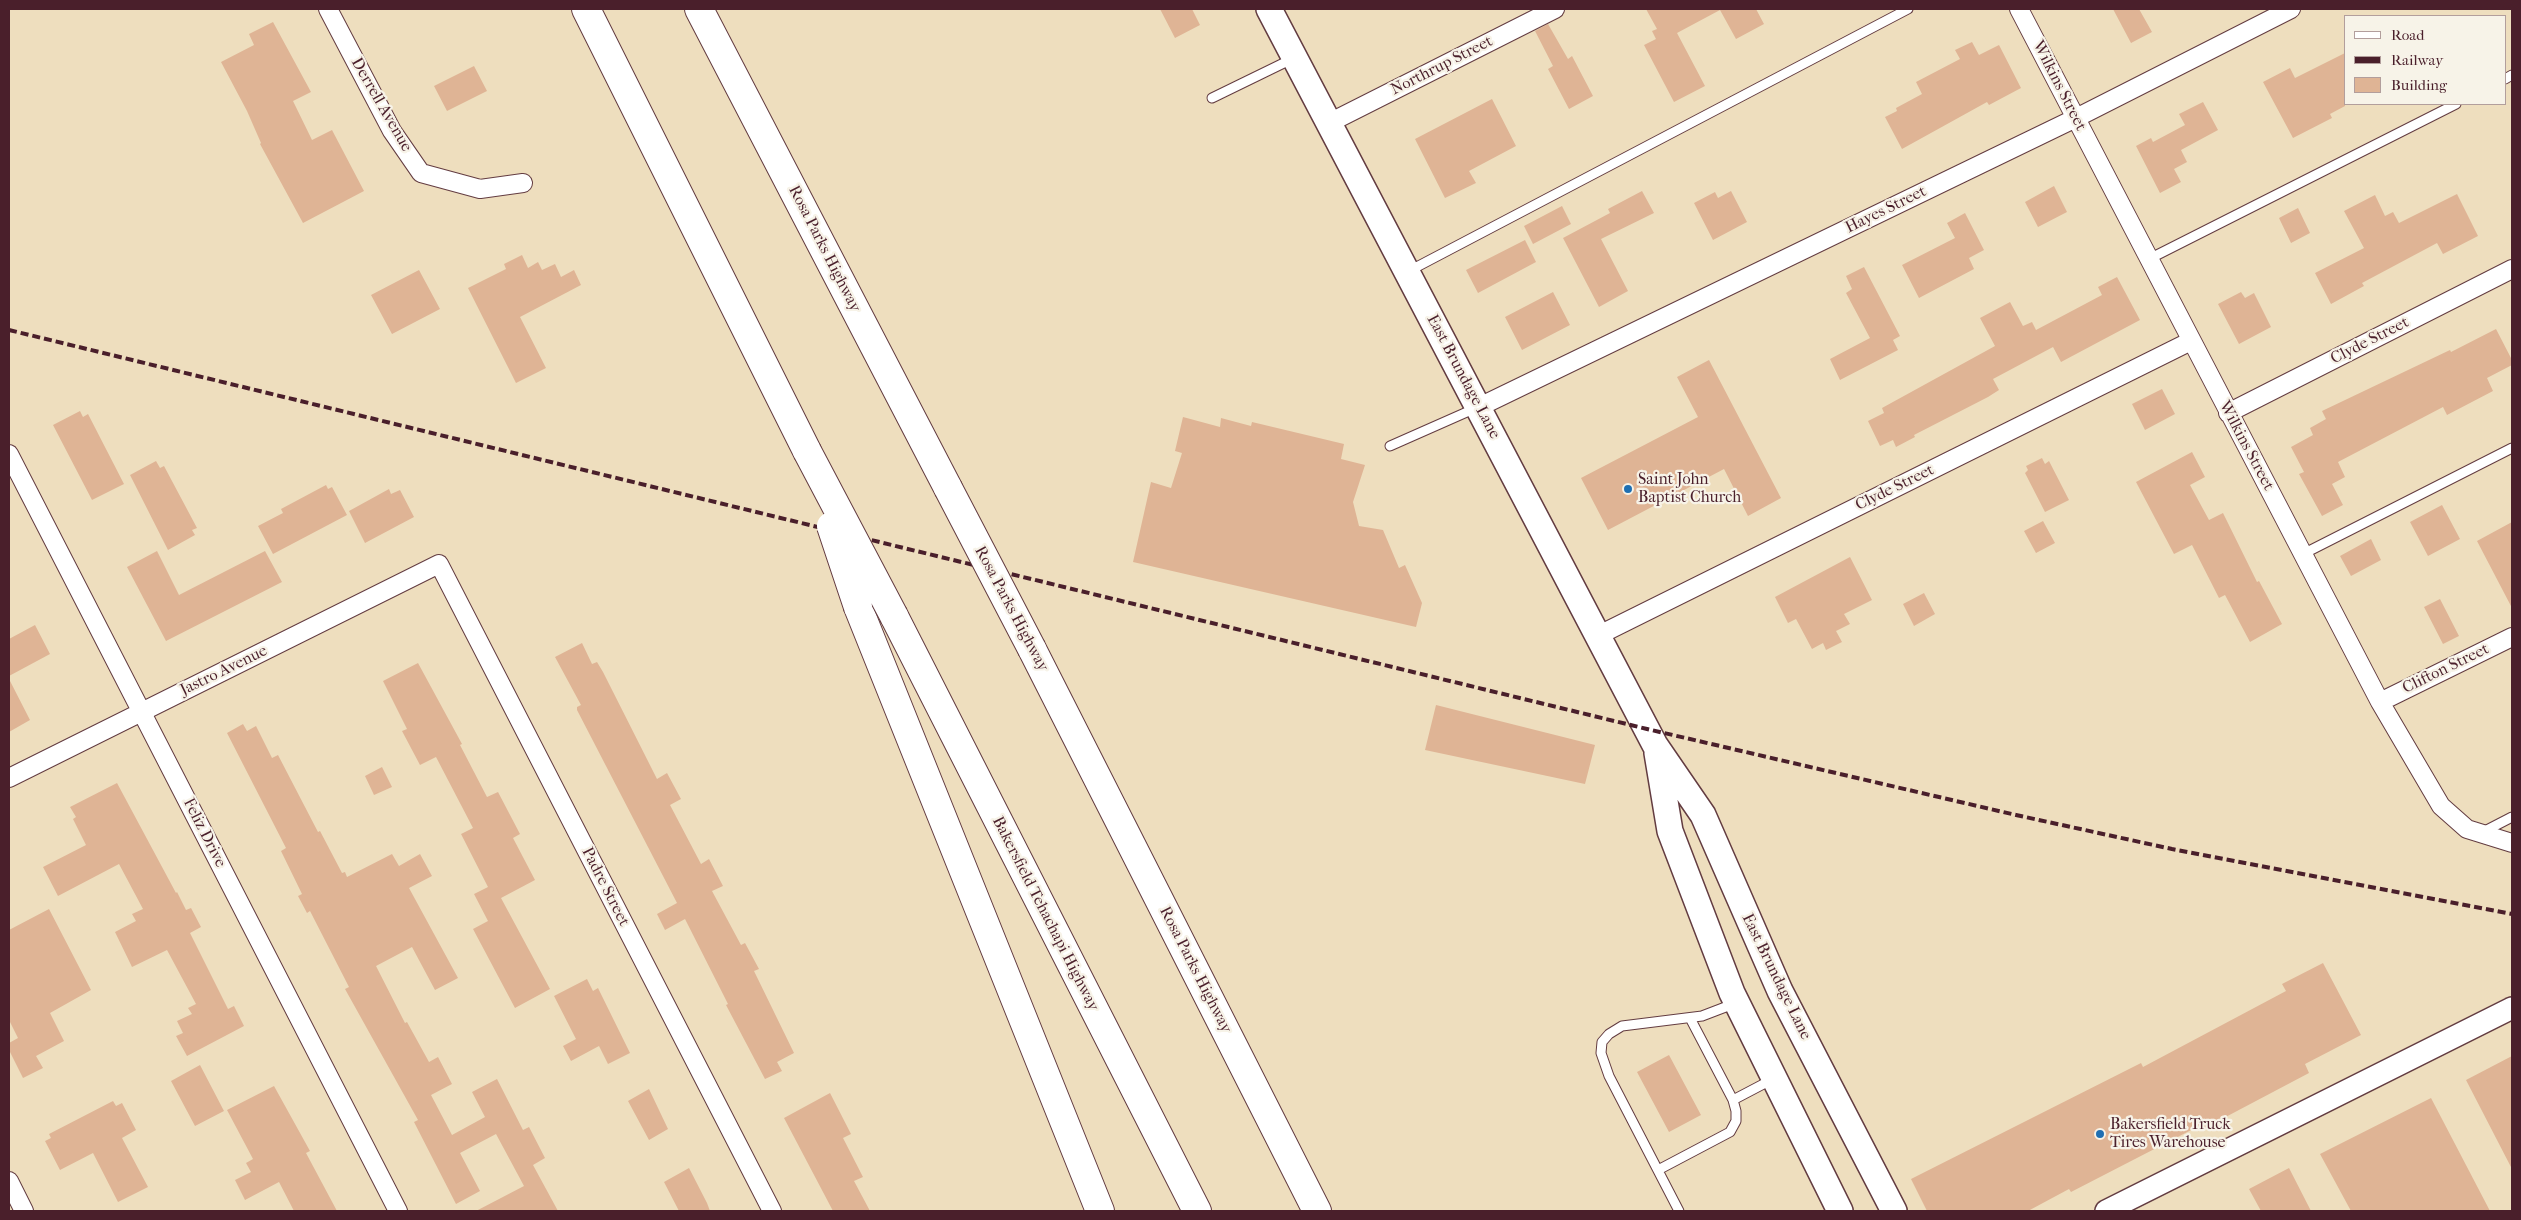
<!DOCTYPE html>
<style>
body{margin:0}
#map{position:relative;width:2521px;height:1220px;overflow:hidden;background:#eedebe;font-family:"IM FELL French Canon",serif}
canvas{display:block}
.frame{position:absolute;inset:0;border:10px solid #4a1f2b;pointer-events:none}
.legend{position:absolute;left:2344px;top:15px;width:162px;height:90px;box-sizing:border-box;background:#f7f3e8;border:1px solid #b29e9c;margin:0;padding:6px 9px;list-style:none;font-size:15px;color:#4a1f2b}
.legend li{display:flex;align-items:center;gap:10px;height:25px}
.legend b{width:25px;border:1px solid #b29e9c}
</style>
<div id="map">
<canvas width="2521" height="1220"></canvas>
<div class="frame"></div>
<ul class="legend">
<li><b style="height:6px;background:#fff"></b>Road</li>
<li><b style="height:6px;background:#4a1f2b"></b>Railway</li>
<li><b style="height:14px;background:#dfb495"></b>Building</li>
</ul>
</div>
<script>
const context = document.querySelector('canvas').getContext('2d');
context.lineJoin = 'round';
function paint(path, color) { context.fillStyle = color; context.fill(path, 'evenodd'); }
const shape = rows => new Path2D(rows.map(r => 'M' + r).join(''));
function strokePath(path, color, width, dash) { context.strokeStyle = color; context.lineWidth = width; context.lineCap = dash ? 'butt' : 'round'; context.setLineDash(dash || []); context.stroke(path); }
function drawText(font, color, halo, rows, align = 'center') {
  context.font = font + ' "IM FELL French Canon",serif'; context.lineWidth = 4.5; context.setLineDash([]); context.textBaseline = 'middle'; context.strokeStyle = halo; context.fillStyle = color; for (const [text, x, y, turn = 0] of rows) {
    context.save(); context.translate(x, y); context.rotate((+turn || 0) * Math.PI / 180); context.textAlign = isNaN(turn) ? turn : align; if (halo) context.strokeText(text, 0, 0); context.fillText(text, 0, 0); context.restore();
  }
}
const building = shape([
 [1160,9,1192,9,1200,25,1175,38],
 [1646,9,1756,9,1764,24,1736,39,1720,10,1677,33,1705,86,1674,102,1644,45,1656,39,1652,31,1657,29],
 [2113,9,2139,9,2152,32,2131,43],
 [273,22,311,92,293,101,312,140,332,130,364,191,303,223,260,144,261,143,247,111,221,62,254,45,249,34],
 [1548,24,1568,59,1572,56,1593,96,1569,109,1548,69,1553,66,1535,31],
 [1972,42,1979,55,1999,45,2021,88,1989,105,1987,102,1902,149,1885,117,1897,111,1896,108,1922,94,1916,82,1960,59,1955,50],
 [2345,53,2345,106,2330,114,2332,118,2293,138,2263,82,2290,68,2295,78],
 [474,66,487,91,447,111,434,86],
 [1492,99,1516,146,1469,171,1476,183,1445,198,1415,139],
 [2203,102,2218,130,2181,150,2187,162,2174,169,2181,182,2160,193,2136,146,2151,138,2153,142,2185,125,2179,114],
 [2054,186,2067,212,2038,227,2025,202],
 [1642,191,1654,213,1601,239,1628,291,1599,307,1563,238,1610,213,1608,209],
 [1731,191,1747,222,1713,240,1694,203,1715,192,1718,198],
 [2457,194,2478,236,2443,254,2437,243,2362,283,2364,286,2331,304,2315,273,2364,248,2344,211,2375,195,2385,216,2393,212,2399,223],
 [1562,206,1571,224,1533,244,1524,226],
 [2298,208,2310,233,2291,243,2279,218],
 [1965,213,1984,250,1969,258,1974,269,1919,298,1902,265,1955,238,1947,223],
 [1525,240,1536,262,1478,293,1466,270],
 [522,255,528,268,538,262,542,270,555,264,561,277,574,270,581,285,520,317,546,368,516,383,468,288,506,269,504,264],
 [1864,267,1900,336,1893,340,1898,350,1840,380,1830,359,1870,338,1846,293,1852,289,1846,276],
 [419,270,440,309,392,334,371,295],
 [2117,277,2140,320,2061,362,2053,347,1993,379,1999,390,1988,397,1914,435,1915,437,1896,447,1893,440,1880,446,1868,421,1884,413,1882,408,1995,346,1980,318,2010,302,2023,326,2032,322,2036,330,2102,295,2098,287],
 [1553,292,1570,325,1522,350,1505,317],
 [2241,292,2245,298,2254,293,2271,327,2239,344,2218,304],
 [2496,329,2512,360,2512,365,2487,378,2493,391,2447,415,2443,407,2338,462,2345,477,2332,484,2343,505,2322,516,2299,474,2304,472,2291,447,2313,435,2310,428,2326,419,2322,411,2450,350,2451,352],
 [1709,360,1781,498,1748,516,1724,469,1608,530,1581,478,1698,417,1677,377],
 [2162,389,2175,414,2145,430,2132,404],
 [80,411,83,417,88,414,124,484,92,500,53,425],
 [1183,417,1220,427,1221,418,1251,426,1252,422,1344,444,1341,459,1365,465,1353,502,1359,526,1383,530,1399,568,1405,565,1422,603,1416,627,1133,562,1151,482,1171,488,1182,453,1175,451],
 [2192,452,2205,477,2190,485,2209,520,2223,513,2257,582,2259,581,2282,624,2250,642,2225,595,2219,598,2192,545,2174,554,2136,482],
 [2042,458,2045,464,2049,461,2069,500,2045,512,2025,473,2028,470,2026,466],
 [156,461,160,468,164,466,197,528,192,530,195,535,168,550,130,475],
 [326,485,328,489,332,487,347,515,273,554,258,526,283,513,281,509],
 [389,489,391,494,400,490,414,517,365,543,349,511],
 [2442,505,2460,539,2428,556,2410,522],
 [2043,521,2055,543,2036,553,2024,531],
 [2512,522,2512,608,2477,541],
 [2371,539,2381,560,2351,576,2340,556],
 [157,551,179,595,265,551,282,582,166,641,127,567],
 [1850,557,1872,600,1844,614,1850,624,1836,631,1842,642,1826,650,1823,643,1812,649,1796,619,1788,623,1775,597],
 [1924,593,1935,614,1914,626,1903,604],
 [2440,599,2459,636,2443,644,2424,607],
 [35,625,50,654,9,676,9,639],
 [582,643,592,664,597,662,603,672,657,779,667,773,681,799,670,805,701,864,709,859,723,886,712,891,741,945,745,943,759,969,754,971,794,1053,777,1062,782,1071,765,1079,726,1005,728,1004,685,919,665,930,657,914,677,903,577,710,577,707,581,705,555,657],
 [418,663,462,744,460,745,487,797,498,792,520,834,513,838,535,880,501,898,550,989,515,1008,473,929,488,921,474,894,488,887,461,834,473,828,436,757,420,765,402,731,407,729,383,681],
 [9,679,30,720,9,732],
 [1436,705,1595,745,1585,784,1425,750],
 [243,724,247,731,256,726,272,758,278,755,318,832,320,831,342,873,345,872,347,877,392,854,399,866,420,854,432,876,409,888,458,978,435,990,412,947,376,966,405,1023,407,1022,429,1062,438,1057,452,1084,431,1095,452,1135,485,1117,472,1092,497,1079,523,1130,529,1127,545,1158,533,1165,558,1211,476,1211,524,1186,496,1134,460,1153,480,1191,456,1204,414,1122,418,1120,345,989,349,987,310,911,307,913,298,896,302,894,281,851,286,848,227,733],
 [382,767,392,787,374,795,365,776],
 [117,783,176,893,177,892,186,910,191,908,201,927,190,933,228,1009,234,1006,244,1026,187,1056,176,1036,183,1033,177,1021,192,1014,188,1008,196,1004,167,950,132,967,115,932,136,921,132,914,143,909,119,864,58,896,43,867,86,845,73,819,76,817,70,807],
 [49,909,91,990,50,1013,64,1041,36,1056,43,1068,23,1078,9,1050,9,1043,18,1038,9,1020,9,930],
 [2323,963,2361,1035,2305,1064,2309,1073,2201,1130,2199,1126,2071,1192,2069,1189,2028,1211,1927,1211,1911,1179,2141,1063,2143,1067,2286,991,2282,984],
 [587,979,593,991,598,988,630,1053,608,1064,599,1046,571,1061,563,1046,576,1039,554,996],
 [1669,1055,1701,1115,1669,1132,1637,1072],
 [2512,1056,2512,1169,2466,1080],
 [200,1065,224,1111,195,1126,171,1081],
 [274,1086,310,1151,306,1153,337,1211,294,1211,279,1182,245,1200,235,1180,251,1172,246,1163,253,1159,227,1110],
 [649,1089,668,1129,649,1140,628,1101],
 [830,1093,851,1134,843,1138,863,1177,854,1181,870,1211,833,1211,784,1118],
 [2431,1098,2490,1211,2351,1211,2320,1154],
 [113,1101,116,1106,122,1103,136,1130,122,1138,148,1187,118,1202,93,1153,60,1170,45,1141,51,1138,49,1134],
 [689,1168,707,1203,710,1211,679,1211,664,1182],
 [2289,1168,2311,1211,2261,1211,2249,1189]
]);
const service = shape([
 [2505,79,2512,75],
 [1212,98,1292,59],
 [2149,259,2456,104],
 [1407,272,1908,9],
 [1390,446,1476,408],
 [2303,554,2512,448],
 [2481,833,2512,817],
 [1690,1018,1733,1100,1773,1079],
 [1658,1170,1730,1132,1736,1121,1736,1111,1733,1100],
 [1679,1211,1609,1076,1601,1053,1602,1042,1609,1034,1622,1026,1702,1016,1736,1003]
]);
const minor = shape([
 [328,9,392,131,421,173,480,189,523,183],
 [2019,9,2380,702,2441,806,2467,829,2512,843],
 [1329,123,1555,9],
 [1479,407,2076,118,2291,9],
 [2228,413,2512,269],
 [9,454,398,1211],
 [1599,635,2191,341],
 [2380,702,2512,637],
 [9,778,439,564,772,1211],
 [9,1181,24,1211]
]);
const tertiary = shape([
 [2106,1211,2512,1008]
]);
const secondary = shape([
 [1269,9,1655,745,1703,815,1780,991,1894,1211],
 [1657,753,1670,831,1732,993,1840,1211]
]);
const motorway = shape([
 [586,9,807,451],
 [699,9,948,488],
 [858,607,1100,1211],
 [894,616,1197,1211],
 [1032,649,1317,1211]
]);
const rail = shape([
 [9,330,1647,729,2016,815,2172,849,2512,914]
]);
const motorwayBridge = shape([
 [807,451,894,616],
 [948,488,1032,649],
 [831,526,858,607]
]);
const markers = [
 [1628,489,5,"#1f6fb2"],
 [2100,1134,5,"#1f6fb2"]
];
const streetNames = [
 ["Northrup Street",1442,66,-27],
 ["Wilkins Street",2059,86,63],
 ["Derrell Avenue",381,105,60],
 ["Hayes Street",1886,210,-26],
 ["Rosa Parks Highway",824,249,63],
 ["Clyde Street",2370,341,-27],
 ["East Brundage Lane",1463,377,62],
 ["Wilkins Street",2246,446,62],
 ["Clyde Street",1895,488,-26],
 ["Rosa Parks Highway",1011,609,62],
 ["Clifton Street",2446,669,-26],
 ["Jastro Avenue",224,671,-26],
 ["Feliz Drive",204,833,63],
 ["Padre Street",605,887,63],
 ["Bakersfield Tehachapi Highway",1045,914,63],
 ["Rosa Parks Highway",1195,970,63],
 ["East Brundage Lane",1776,977,64]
];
const poiNames = [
 ["Saint John",1638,480],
 ["Baptist Church",1638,498],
 ["Bakersfield Truck",2110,1125],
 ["Tires Warehouse",2110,1143]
];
paint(building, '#dfb495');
strokePath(service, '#633c41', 11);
strokePath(minor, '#633c41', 20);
strokePath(tertiary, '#633c41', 24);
strokePath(secondary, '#633c41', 28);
strokePath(motorway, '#633c41', 30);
strokePath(service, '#fff', 9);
strokePath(minor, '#fff', 18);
strokePath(tertiary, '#fff', 21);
strokePath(secondary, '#fff', 25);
strokePath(motorway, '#fff', 28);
strokePath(rail, '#4a1f2b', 4, [8, 4]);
strokePath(motorwayBridge, '#633c41', 30, []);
strokePath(motorwayBridge, '#fff', 28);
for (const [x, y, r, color] of markers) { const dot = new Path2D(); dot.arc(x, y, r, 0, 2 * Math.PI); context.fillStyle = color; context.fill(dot); strokePath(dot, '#f7f3e8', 2); }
drawText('16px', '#4a1f2b', '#f7f3e8', streetNames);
drawText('16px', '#4a1f2b', '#f7f3e8', poiNames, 'left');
</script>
